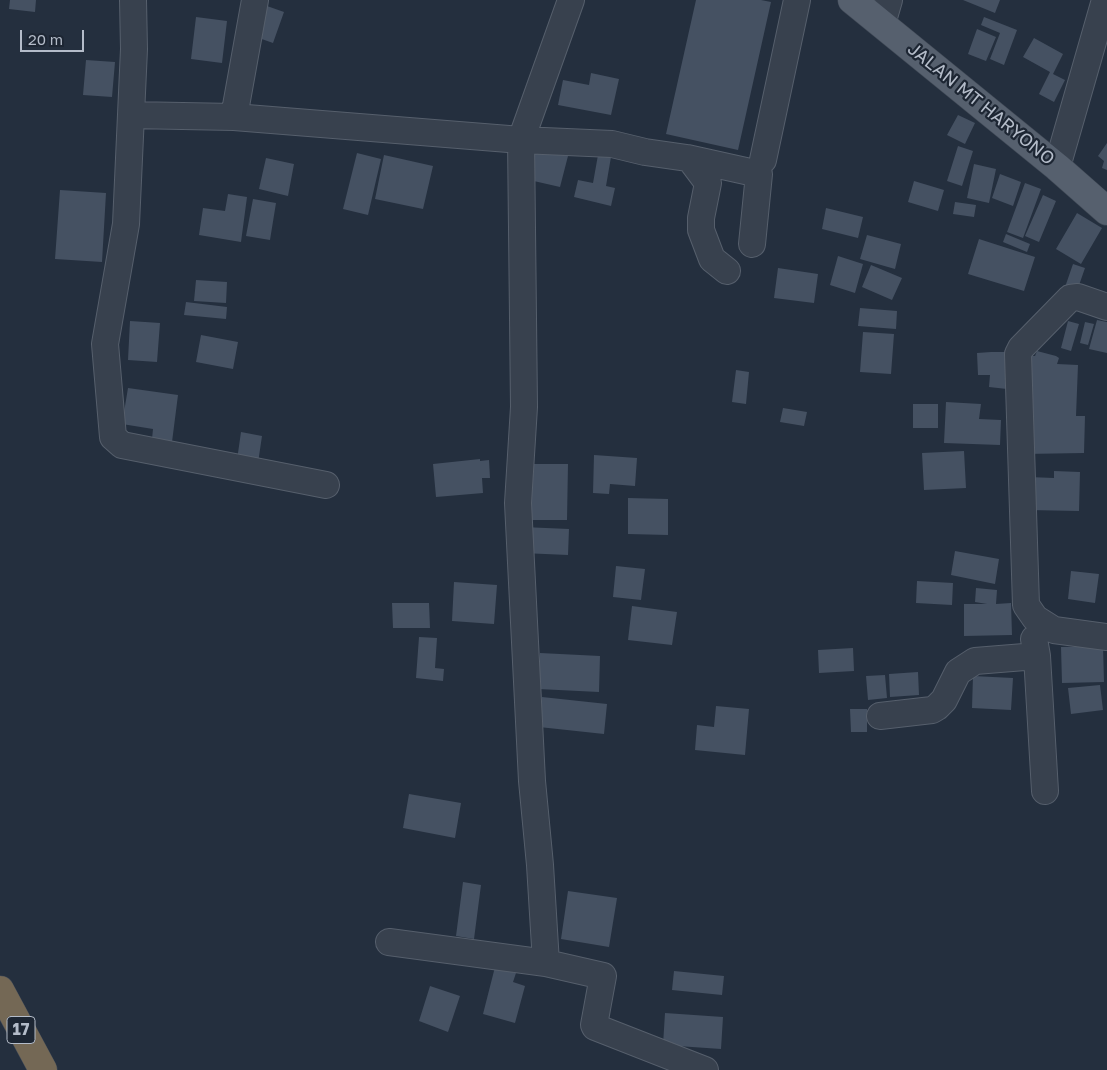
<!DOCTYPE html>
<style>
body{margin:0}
#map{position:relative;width:1107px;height:1070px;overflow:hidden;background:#242f3e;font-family:"Golos Text",sans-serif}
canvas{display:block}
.scale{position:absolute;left:20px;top:30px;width:64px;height:22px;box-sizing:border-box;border:2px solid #b4bcc9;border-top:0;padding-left:6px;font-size:15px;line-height:18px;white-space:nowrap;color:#b4bcc9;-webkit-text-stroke:4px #1d2633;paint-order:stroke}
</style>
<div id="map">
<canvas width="1107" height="1070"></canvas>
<div class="scale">20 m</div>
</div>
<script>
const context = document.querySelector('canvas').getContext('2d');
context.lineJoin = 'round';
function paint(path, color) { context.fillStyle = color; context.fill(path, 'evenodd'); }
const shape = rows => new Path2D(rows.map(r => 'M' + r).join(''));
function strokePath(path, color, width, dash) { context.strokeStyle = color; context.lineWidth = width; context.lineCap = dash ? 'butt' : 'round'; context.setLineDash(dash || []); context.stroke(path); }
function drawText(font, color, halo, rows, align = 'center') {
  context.font = font + ' "Golos Text",sans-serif'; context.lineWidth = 4.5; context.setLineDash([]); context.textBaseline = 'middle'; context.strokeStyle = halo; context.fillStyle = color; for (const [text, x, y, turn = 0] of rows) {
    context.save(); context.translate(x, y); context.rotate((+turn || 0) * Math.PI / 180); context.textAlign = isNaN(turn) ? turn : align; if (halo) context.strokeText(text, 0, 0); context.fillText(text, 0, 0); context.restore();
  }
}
const building = shape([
 [10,0,36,0,35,12,9,9],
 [696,0,761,0,771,2,738,150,666,134],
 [963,0,1000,0,995,13],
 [267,6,284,12,273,43,256,37],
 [196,17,227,21,222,63,191,59],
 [984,17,1017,30,1004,65,990,59,1000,33,981,25],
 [977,29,996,37,986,61,968,54],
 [1034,38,1063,54,1053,74,1065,80,1054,102,1039,94,1050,72,1023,57],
 [86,60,115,62,112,97,83,95],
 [591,73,619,79,611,115,558,105,563,80,589,85],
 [958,115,975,123,965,144,947,135],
 [1107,143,1107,170,1102,168,1104,161,1098,156],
 [958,146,973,151,962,186,947,181],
 [532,147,568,156,560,187,525,179],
 [357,153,381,159,368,215,343,209],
 [384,155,433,166,423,209,375,199],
 [598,155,611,157,606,186,615,188,611,206,574,197,578,180,593,183],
 [266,158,294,164,288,196,259,189],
 [974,164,996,169,989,203,967,198],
 [1000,174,1021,182,1013,206,992,198],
 [914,181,944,190,938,211,908,202],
 [1025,183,1041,189,1023,238,1007,232],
 [60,190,106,193,102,262,55,259],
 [228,194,247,197,241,242,199,235,203,208,225,211],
 [1043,195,1056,201,1039,242,1025,236],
 [253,199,276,203,270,240,246,236],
 [955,202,976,205,974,217,953,214],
 [826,208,863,217,858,238,822,229],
 [1077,213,1102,228,1081,264,1056,249],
 [1006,234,1030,244,1027,252,1003,242],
 [867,235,901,244,895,269,860,259],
 [979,239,1035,257,1024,291,968,274],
 [838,256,863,264,855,293,830,285],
 [1073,264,1085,268,1076,294,1064,290],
 [871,265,902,278,892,300,862,287],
 [778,268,818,274,814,303,774,298],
 [196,280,227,282,226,303,194,301],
 [186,302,227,307,226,319,184,315],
 [860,308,897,311,896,329,858,326],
 [1097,320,1107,322,1107,353,1089,349],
 [130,321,160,323,157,362,128,360],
 [1068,321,1079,324,1071,351,1061,348],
 [1085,322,1094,324,1088,345,1080,343],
 [863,332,894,334,891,374,860,372],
 [201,335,238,342,233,369,196,362],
 [1037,351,1056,356,1059,358,1057,364,1078,365,1076,416,1085,416,1084,453,1024,454,1027,356,1035,356],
 [991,352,1009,352,1007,389,989,387,990,375,978,375,977,353],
 [736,370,749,372,746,404,732,402],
 [128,388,178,395,172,442,152,439,153,429,122,424],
 [946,402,981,404,979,419,1001,420,1000,445,944,443],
 [913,404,938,404,938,428,913,428],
 [783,408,807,412,804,426,780,422],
 [241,432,262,436,258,463,237,460],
 [964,451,966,488,924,490,922,453],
 [594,455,637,458,635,486,610,484,609,494,593,493],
 [480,459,480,461,489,460,490,478,482,478,483,493,436,497,433,464],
 [530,464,568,464,567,520,530,520],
 [1054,471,1080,472,1079,511,1028,510,1029,477,1054,478],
 [628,498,668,499,668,535,628,534],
 [523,527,569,529,568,555,522,553],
 [955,551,999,559,995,584,951,575],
 [616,566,645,569,641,600,613,597],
 [1071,571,1099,574,1095,603,1068,599],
 [917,581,953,583,952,605,916,603],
 [454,582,497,585,494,624,452,621],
 [976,588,997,590,996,604,1011,603,1012,635,964,636,964,604,987,604,975,602],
 [392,603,429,603,430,628,393,628],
 [632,606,677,612,672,645,628,640],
 [419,637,437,638,435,668,444,669,443,681,416,678],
 [1103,646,1104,682,1062,683,1061,647],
 [853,648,854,671,819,673,818,650],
 [540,653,600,656,599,692,538,689],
 [918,672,919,695,890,697,889,674],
 [885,675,887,698,868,700,866,676],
 [973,676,1013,678,1011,710,972,708],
 [1100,685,1103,710,1071,714,1068,688],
 [542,697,607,704,604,734,539,727],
 [716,706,749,709,745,755,695,750,697,725,714,727],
 [850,709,867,709,867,732,851,732],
 [409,794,461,803,455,838,403,828],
 [463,882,481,885,474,939,456,936],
 [568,891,617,898,609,947,561,939],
 [495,967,516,973,513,982,525,986,515,1023,483,1014],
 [674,971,724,976,722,995,672,990],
 [430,986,460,996,448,1032,419,1021],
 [665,1013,723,1017,721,1049,663,1045]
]);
const minor = shape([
 [133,0,134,49,126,224,105,344,113,437,122,445,326,485],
 [571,0,521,140,524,407,518,503,532,781,540,865,546,963,603,976,594,1025,595,1027,705,1070],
 [882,24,889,0],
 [131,115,234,117,521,140,612,144,645,152,687,158,759,174,752,244],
 [234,117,255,0],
 [690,159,708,183,701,218,701,230,712,259,727,271],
 [763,160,797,0],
 [1057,167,1105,0],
 [1107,307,1078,297,1070,298,1021,348,1018,354,1026,605,1035,618,1054,630,1107,637],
 [1034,639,1037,656,1045,791],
 [880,716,932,710,937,707,944,700,958,672,975,661,1037,656],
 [389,942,546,963]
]);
const major = shape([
 [852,0,1057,167,1107,211]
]);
const highway = shape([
 [0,990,43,1070]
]);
const shields = [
 [21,1030,28]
];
const shieldNames = [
 ["17",21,1030]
];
const streetNames = [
 ["JALAN MT HARYONO",981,104,39]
];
paint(building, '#455162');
strokePath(minor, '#565f6c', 28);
strokePath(major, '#414a57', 29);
strokePath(highway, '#434c59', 29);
strokePath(minor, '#38414e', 26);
strokePath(major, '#56606e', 28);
strokePath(highway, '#746855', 28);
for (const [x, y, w] of shields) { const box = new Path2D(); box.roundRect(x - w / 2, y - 13.5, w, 27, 4); context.fillStyle = '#1d2633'; context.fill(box); strokePath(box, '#b4bcc9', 1); }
drawText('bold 16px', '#b4bcc9', null, shieldNames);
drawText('18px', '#b4bcc9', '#1d2633', streetNames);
</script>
